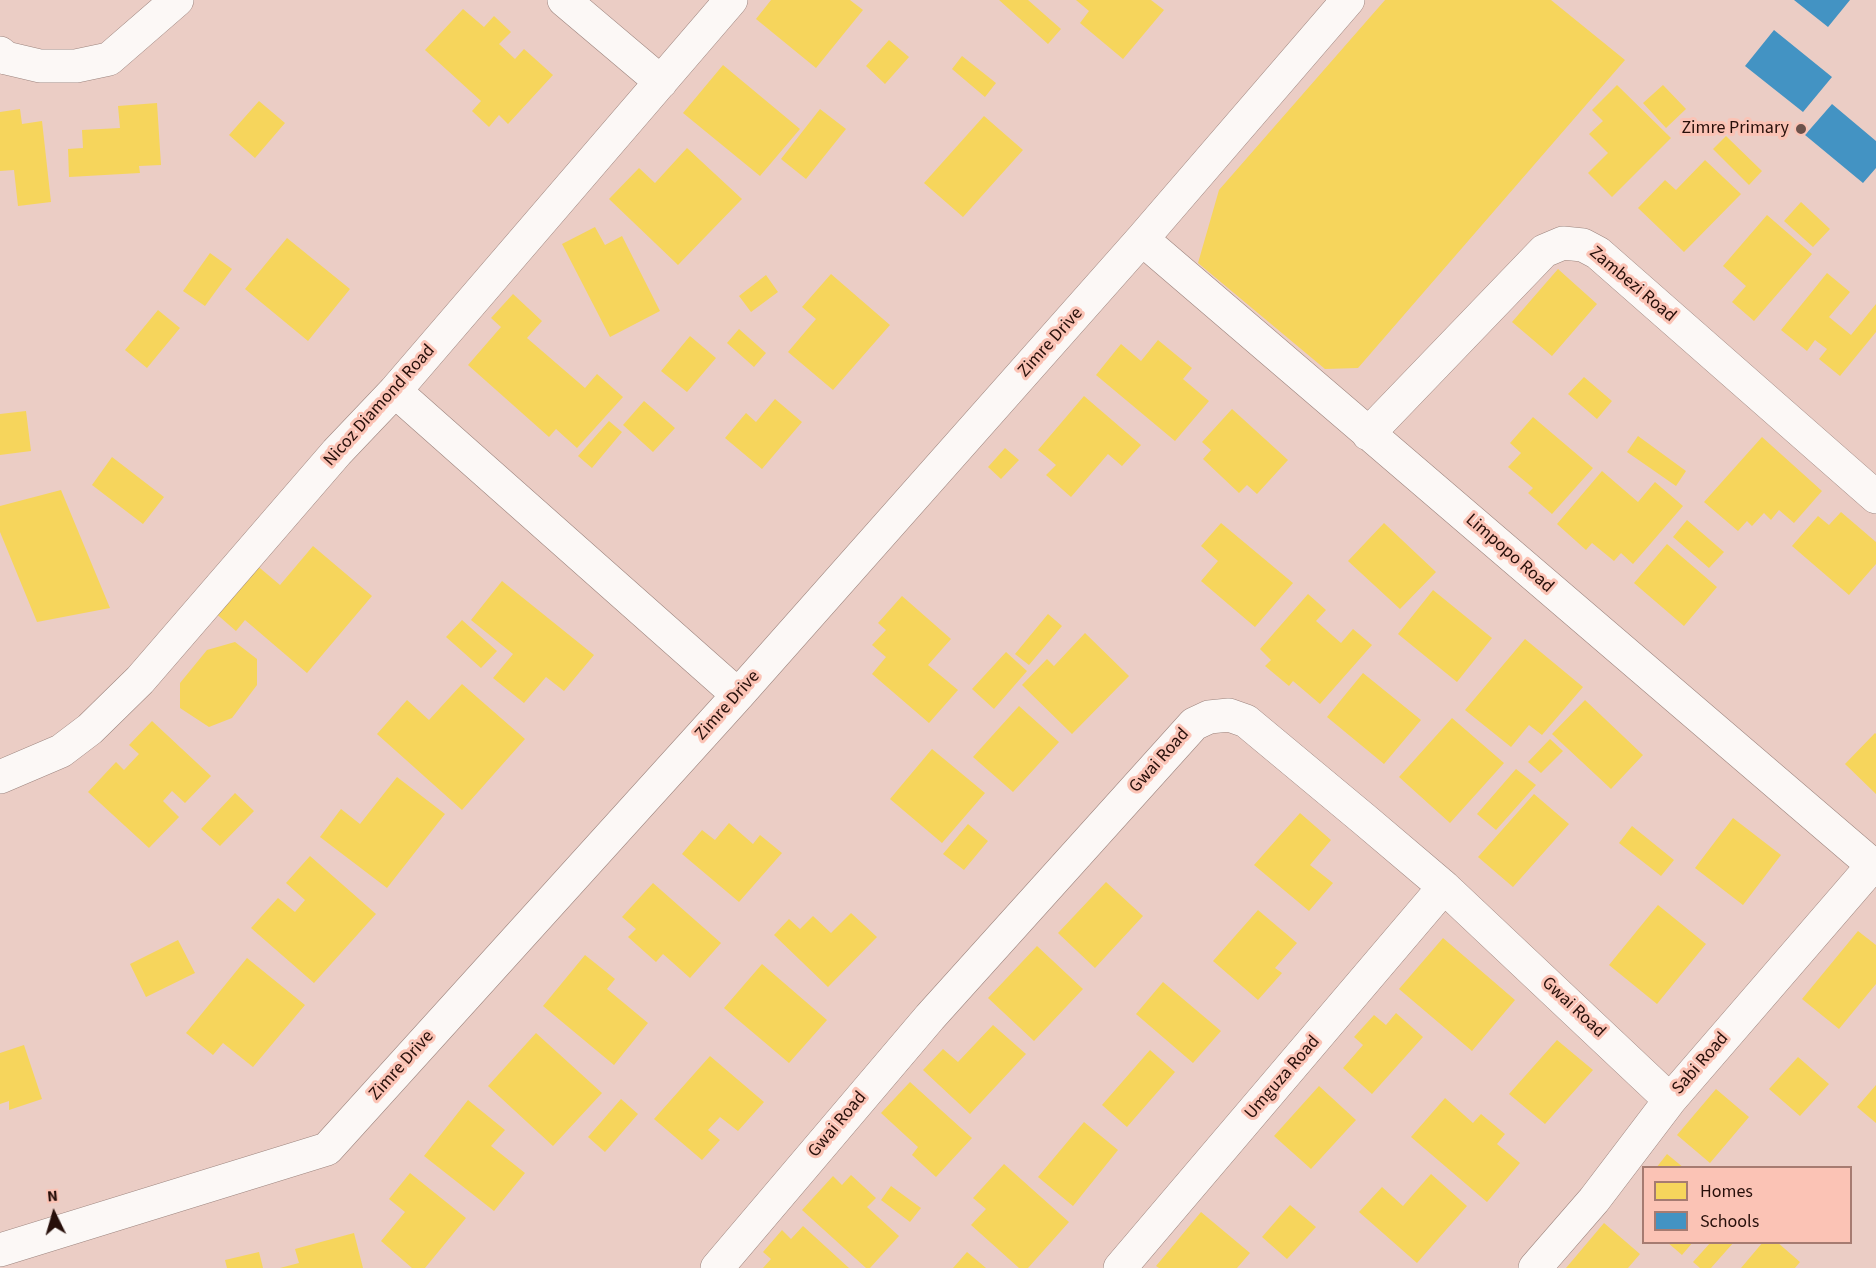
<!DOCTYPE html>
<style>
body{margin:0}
#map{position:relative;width:1876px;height:1268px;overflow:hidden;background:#ebcdc5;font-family:"Source Sans 3",sans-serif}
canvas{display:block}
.legend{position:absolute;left:1642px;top:1166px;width:210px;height:78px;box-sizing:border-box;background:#fbc3b5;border:2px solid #a67b71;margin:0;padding:8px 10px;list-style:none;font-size:18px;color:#270f0a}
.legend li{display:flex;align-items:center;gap:12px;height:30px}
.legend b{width:30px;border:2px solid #a67b71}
.north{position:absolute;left:24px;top:1184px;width:60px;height:60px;-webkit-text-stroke:4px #fbc3b5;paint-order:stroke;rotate:355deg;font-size:16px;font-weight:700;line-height:24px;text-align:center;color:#270f0a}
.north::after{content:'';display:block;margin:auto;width:21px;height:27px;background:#270f0a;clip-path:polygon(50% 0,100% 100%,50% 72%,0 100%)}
</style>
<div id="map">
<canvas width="1876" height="1268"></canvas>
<ul class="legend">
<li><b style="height:16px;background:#f6d55c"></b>Homes</li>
<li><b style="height:16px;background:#4393c3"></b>Schools</li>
</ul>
<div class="north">N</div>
</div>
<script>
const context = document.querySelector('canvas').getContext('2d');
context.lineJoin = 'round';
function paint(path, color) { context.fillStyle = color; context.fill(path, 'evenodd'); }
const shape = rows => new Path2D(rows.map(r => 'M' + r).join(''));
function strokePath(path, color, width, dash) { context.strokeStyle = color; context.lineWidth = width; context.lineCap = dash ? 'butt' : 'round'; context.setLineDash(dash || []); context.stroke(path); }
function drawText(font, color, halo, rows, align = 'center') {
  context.font = font + ' "Source Sans 3",sans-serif'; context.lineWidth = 6; context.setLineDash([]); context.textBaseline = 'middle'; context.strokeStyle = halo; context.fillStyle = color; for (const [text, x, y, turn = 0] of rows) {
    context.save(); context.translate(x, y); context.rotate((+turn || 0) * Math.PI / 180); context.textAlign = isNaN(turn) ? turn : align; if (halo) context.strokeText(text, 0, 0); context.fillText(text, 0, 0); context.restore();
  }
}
const homes = shape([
 [771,0,850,0,863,10,816,68,756,19],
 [999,0,1028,0,1061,29,1048,44],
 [1076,0,1151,0,1164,10,1123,59,1080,23,1089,11],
 [1385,0,1551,0,1625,60,1358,368,1325,369,1198,263,1219,190],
 [463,9,484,27,494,16,511,32,499,44,515,59,524,49,553,75,508,124,499,115,489,127,472,111,481,101,425,50],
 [889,40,909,57,885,84,866,66],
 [962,56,996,83,985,97,952,69],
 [723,65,800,129,760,176,683,113],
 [1617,85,1671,138,1612,197,1588,173,1608,153,1589,134,1603,121,1592,110],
 [1663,85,1686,109,1666,128,1643,103],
 [259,101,285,123,255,158,229,135],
 [157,103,161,165,139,166,140,173,69,177,68,149,83,148,82,130,120,128,118,106],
 [20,109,22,124,42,121,51,202,18,206,14,170,0,171,0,112],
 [820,109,846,129,806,179,781,159],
 [984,116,1023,150,963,217,924,183],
 [1726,136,1762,171,1749,185,1713,149],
 [687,148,742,199,678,265,609,199,639,168,655,183],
 [1705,160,1741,194,1684,252,1638,208,1665,180,1676,190],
 [1801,202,1830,229,1813,247,1784,221],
 [1767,215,1812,254,1754,321,1732,302,1746,286,1723,266],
 [595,227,605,245,622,236,660,311,610,337,562,244],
 [287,238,350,289,308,341,245,289],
 [210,253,232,269,205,306,183,291],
 [1558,269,1597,304,1552,356,1512,322],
 [1827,273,1850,292,1829,317,1851,335,1876,304,1876,332,1840,376,1819,359,1827,349,1815,340,1807,351,1781,330],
 [831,274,890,325,833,390,788,352,816,319,802,307],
 [766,275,778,292,751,312,739,296],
 [513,294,542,321,527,338,585,388,597,374,623,397,577,448,556,429,549,437,468,365,501,327,491,318],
 [158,310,180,328,147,368,125,350],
 [739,329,766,353,754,367,727,343],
 [690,336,716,358,687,392,661,371],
 [1158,340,1192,368,1183,379,1209,401,1175,441,1096,375,1121,344,1141,361],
 [1584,377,1612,401,1597,419,1568,394],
 [1084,396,1141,445,1122,466,1108,454,1071,497,1046,475,1056,465,1038,450],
 [775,399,802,422,762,469,725,438,746,413,756,422],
 [644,401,675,428,653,452,623,425],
 [1232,409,1288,460,1257,494,1247,485,1239,493,1203,459,1211,450,1202,442],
 [26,411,31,451,0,455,0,414],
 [1533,417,1593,468,1552,514,1528,493,1533,488,1508,467,1521,453,1510,443],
 [609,421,622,432,592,468,578,456],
 [1638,436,1686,471,1676,486,1627,452],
 [1762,437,1822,491,1794,523,1779,510,1771,520,1764,513,1752,526,1747,521,1738,531,1704,502],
 [1005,448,1019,460,1001,479,988,467],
 [112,457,164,497,143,524,92,485],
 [1602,471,1638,502,1655,482,1683,506,1633,564,1621,553,1614,561,1592,543,1586,550,1557,524],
 [61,490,110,608,37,622,0,532,0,506],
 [1841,512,1876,542,1876,564,1849,595,1792,546,1818,516,1829,525],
 [1687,520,1724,552,1709,568,1673,537],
 [1221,523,1293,583,1255,627,1201,581,1218,561,1201,546],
 [1384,523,1436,572,1400,609,1348,561],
 [1667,544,1717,587,1684,626,1634,583],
 [313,546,372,596,307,673,245,620,236,631,213,611,254,563,280,585],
 [502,581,594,655,564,691,546,677,524,703,493,678,513,654,471,620],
 [1433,590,1492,638,1457,682,1398,634],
 [1308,594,1326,610,1316,621,1341,643,1353,629,1372,645,1320,704,1293,681,1289,686,1265,666,1271,660,1260,649],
 [902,596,951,639,928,665,958,690,929,723,872,674,886,657,872,645,886,630,878,623],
 [1048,614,1062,626,1029,665,1015,654],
 [462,620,497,651,481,668,446,637],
 [1085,633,1129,676,1072,734,1022,685,1047,659,1054,666],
 [1525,639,1583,687,1542,735,1529,725,1511,747,1465,710],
 [235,642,257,659,257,685,232,718,209,727,180,708,180,683,207,650],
 [1006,652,1027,671,994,709,972,689],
 [1363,673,1421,720,1384,764,1327,717],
 [462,684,525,739,462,810,377,734,407,700,429,720],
 [1585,700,1643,755,1611,789,1552,734],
 [1019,706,1059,742,1013,792,973,757],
 [1452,718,1504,763,1450,823,1399,777],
 [152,721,211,776,185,803,172,791,163,801,179,817,149,848,88,792,116,762,124,770,139,754,129,745],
 [1875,733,1876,734,1876,794,1845,764],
 [1550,739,1563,751,1541,773,1528,762],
 [932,749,985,793,942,843,890,799],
 [1516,769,1536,785,1496,830,1477,814],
 [397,777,445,814,387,888,320,837,341,809,360,824],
 [235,793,254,811,220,846,201,829],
 [1534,794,1569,824,1513,887,1478,857],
 [1300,813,1331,840,1310,865,1333,883,1309,911,1254,865],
 [1733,818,1781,855,1743,905,1695,868],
 [729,823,753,844,760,835,782,853,739,902,682,854,702,830,715,840],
 [968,824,988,841,964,870,943,854],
 [1632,826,1674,860,1661,876,1619,843],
 [310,856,376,914,314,983,251,928,278,898,295,912,305,900,286,883],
 [1106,882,1143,916,1095,968,1058,933],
 [653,883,721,943,690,978,663,954,656,962,628,937,636,929,622,917],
 [1658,905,1706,944,1657,1004,1609,965],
 [1258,910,1297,943,1275,968,1282,973,1258,1000,1213,961],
 [851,913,877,937,828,987,774,935,789,919,800,929,813,916,831,933],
 [1858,931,1876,945,1876,984,1839,1029,1802,999],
 [1443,938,1515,1000,1472,1051,1399,989],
 [178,940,195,973,146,997,130,964],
 [1037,946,1083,989,1034,1041,988,998],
 [585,955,615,979,607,989,648,1023,614,1065,543,1006],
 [247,958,305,1005,253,1067,223,1043,213,1055,186,1033],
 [762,964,827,1020,789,1063,724,1008],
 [1163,982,1221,1031,1193,1063,1136,1014],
 [1396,1013,1423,1037,1372,1094,1343,1068,1363,1045,1354,1037,1374,1015,1386,1025],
 [993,1025,1026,1054,970,1114,923,1070,943,1049,958,1062],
 [536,1033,602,1093,553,1146,488,1086],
 [1557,1040,1593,1070,1545,1124,1509,1094],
 [24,1045,42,1099,9,1110,9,1101,0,1104,0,1053],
 [1150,1050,1175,1072,1127,1127,1102,1105],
 [710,1056,764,1102,738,1131,720,1117,708,1130,720,1140,702,1160,654,1119],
 [1798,1057,1829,1084,1800,1116,1769,1089],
 [910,1082,972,1138,936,1177,912,1155,918,1147,881,1113],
 [1876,1085,1876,1123,1857,1107],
 [1319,1086,1356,1120,1311,1169,1274,1136],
 [1716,1089,1749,1117,1710,1163,1677,1135],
 [1445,1098,1473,1123,1481,1114,1505,1134,1497,1144,1520,1163,1487,1202,1411,1137],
 [621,1099,638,1114,605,1152,588,1137],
 [468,1100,505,1130,491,1146,525,1173,494,1211,424,1156],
 [1084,1122,1118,1150,1073,1206,1038,1177],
 [1667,1154,1684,1168,1656,1168],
 [1004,1164,1069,1222,1028,1268,1019,1268,971,1225,986,1209,973,1198],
 [410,1173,466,1218,425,1268,412,1268,381,1241,405,1212,389,1199],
 [1431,1174,1467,1206,1417,1263,1359,1212,1382,1187,1403,1206],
 [851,1175,876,1198,867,1207,899,1236,870,1268,866,1268,802,1210,833,1176,842,1185],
 [891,1186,921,1208,910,1222,881,1200],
 [1290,1205,1316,1227,1287,1259,1262,1237],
 [1201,1212,1250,1253,1237,1268,1159,1268,1156,1266],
 [1604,1223,1640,1254,1628,1268,1566,1268],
 [803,1226,849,1268,763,1268,771,1259,763,1252,782,1230,791,1239],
 [354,1233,363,1268,280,1268,299,1263,295,1249],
 [1667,1242,1693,1242,1682,1255],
 [1711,1242,1734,1242,1711,1268,1700,1268,1693,1262],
 [1763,1242,1777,1242,1800,1262,1795,1268,1741,1268],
 [259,1252,263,1268,227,1268,225,1260],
 [967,1252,986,1268,953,1268]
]);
const schools = shape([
 [1794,0,1850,0,1828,27],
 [1774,30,1832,77,1803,112,1745,66],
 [1832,104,1876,141,1876,168,1863,183,1805,135]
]);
const minor = shape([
 [564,0,661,82],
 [0,53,6,58,40,66,76,66,109,59,177,0],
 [1142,239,1876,868],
 [395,391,738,695],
 [1368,434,1544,251,1563,243,1583,245,1598,253,1876,497],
 [0,777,61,751,90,729,140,680,337,452,395,391,731,0],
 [0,1250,327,1149,738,695,1142,239,1348,0],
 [717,1268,930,1017,1194,724,1209,717,1229,715,1246,721,1365,820,1444,887,1670,1100],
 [1120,1268,1444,887],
 [1535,1268,1594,1200,1670,1100,1873,865]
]);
const markers = [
 [1801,129,6,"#6c524b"]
];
const poiNames = [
 ["Zimre Primary",1789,129]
];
const streetNames = [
 ["Zambezi Road",1632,285,40],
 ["Zimre Drive",1051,343,-48],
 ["Nicoz Diamond Road",380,406,-48],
 ["Limpopo Road",1509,554,41],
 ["Zimre Drive",728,706,-48],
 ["Gwai Road",1160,761,-48],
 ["Gwai Road",1573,1008,43],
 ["Sabi Road",1701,1064,-49],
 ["Zimre Drive",402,1066,-48],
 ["Umguza Road",1283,1078,-49],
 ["Gwai Road",838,1125,-50]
];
paint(homes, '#f6d55c');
paint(schools, '#4393c3');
strokePath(minor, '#9c847e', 34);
strokePath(minor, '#fcf8f6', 33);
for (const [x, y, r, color] of markers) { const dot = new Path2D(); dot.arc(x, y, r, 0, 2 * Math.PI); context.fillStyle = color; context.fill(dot); strokePath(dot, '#fbc3b5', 2); }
drawText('18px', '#270f0a', '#fbc3b5', poiNames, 'right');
drawText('18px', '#270f0a', '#fbc3b5', streetNames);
</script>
